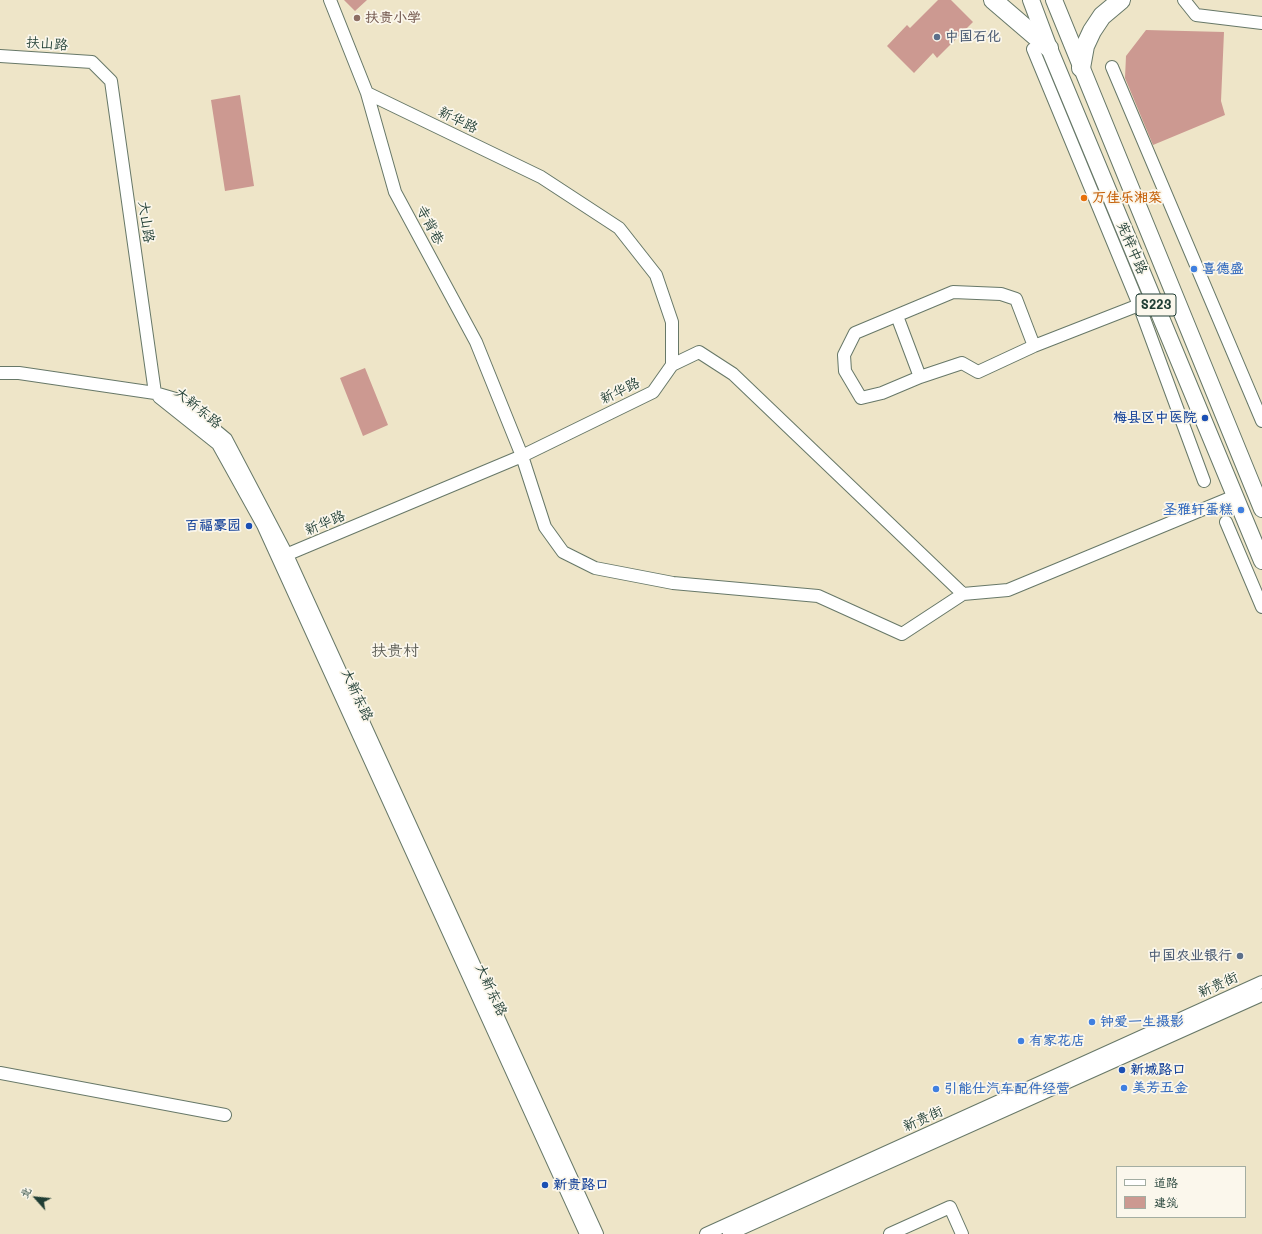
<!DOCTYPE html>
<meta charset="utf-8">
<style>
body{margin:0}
#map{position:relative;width:1262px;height:1234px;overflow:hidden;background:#eee5c8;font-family:Mali,"LXGW WenKai TC",sans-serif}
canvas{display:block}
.legend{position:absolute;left:1116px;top:1166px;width:130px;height:52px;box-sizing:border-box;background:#fbf7ec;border:1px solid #a3ada2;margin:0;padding:5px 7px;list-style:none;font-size:12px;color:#1f3d34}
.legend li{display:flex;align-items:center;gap:8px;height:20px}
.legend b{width:20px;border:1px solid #a3ada2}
.north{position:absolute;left:16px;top:1178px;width:40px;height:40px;-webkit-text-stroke:3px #fbf7ec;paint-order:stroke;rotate:297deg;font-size:11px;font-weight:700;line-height:16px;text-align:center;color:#1f3d34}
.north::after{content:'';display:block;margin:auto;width:14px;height:18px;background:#1f3d34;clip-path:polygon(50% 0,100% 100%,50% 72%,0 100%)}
</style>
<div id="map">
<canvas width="1262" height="1234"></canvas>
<ul class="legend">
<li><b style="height:5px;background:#fff"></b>道路</li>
<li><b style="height:11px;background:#cc9991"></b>建筑</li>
</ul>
<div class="north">北</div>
</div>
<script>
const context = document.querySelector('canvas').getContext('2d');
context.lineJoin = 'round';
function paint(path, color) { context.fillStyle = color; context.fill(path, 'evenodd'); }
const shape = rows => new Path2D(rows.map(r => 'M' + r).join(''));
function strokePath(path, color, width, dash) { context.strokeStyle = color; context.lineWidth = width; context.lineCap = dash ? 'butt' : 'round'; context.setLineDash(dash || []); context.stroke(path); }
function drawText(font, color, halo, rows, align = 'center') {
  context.font = font + ' Mali,"LXGW WenKai TC",sans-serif'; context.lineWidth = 3.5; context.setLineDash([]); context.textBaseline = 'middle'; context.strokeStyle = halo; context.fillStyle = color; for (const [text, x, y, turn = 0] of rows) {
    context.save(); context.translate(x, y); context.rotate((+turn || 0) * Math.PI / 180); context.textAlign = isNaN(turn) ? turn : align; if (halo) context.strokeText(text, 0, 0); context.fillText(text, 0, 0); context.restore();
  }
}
const building = shape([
 [344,0,367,0,355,11],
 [938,0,951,0,973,22,937,58,933,53,914,73,887,46,907,25,910,28],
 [1146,30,1224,32,1221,101,1225,115,1153,145,1125,78,1126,56],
 [240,95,254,186,225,191,211,100],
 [365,368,388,425,363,436,340,378]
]);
const minor = shape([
 [330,0,367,93,395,192,476,342,522,456,545,527,563,552,595,568,673,583,818,596,902,634,963,594,1008,590,1235,496],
 [1184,0,1196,15,1262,23],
 [1033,49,1139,305,1204,481],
 [0,56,92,62,111,81,155,393],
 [1112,67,1262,421],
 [897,316,920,377],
 [1034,346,1016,299,1001,294,953,292,855,333,844,355,845,371,861,398,882,393,920,377,962,363,978,372,1034,346,1139,305],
 [672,365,699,352,733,374,963,594],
 [0,373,19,373,155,393,179,400,226,439,287,555,597,1234],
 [159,397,218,444,263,525,586,1234],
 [1226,522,1262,607],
 [281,557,522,456,653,392,672,365,672,322,656,275,619,228,541,177,367,93],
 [0,1073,225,1115],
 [706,1234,1262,982],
 [729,1234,1262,995],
 [890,1234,950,1207,962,1234]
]);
const major = shape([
 [1031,0,1049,48,1262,561],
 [1054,0,1262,509]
]);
const highway = shape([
 [993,0,1049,48],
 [1081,68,1085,46,1092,31,1102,16,1121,0]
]);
const markers = [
 [357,18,4,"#8d6e63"],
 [937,37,4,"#5c6f8a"],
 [1084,198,4,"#e8710a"],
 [1194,269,4,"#3f7fe0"],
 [1205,418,4,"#1a4fb4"],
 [1241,510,4,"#3f7fe0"],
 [249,526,4,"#1a4fb4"],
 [1240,956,4,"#5c6f8a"],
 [1092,1022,4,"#3f7fe0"],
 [1021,1041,4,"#3f7fe0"],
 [1122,1070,4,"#1a4fb4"],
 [1124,1088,4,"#3f7fe0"],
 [936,1089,4,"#3f7fe0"],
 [545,1185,4,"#1a4fb4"]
];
const shields = [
 [1156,305,40]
];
const shieldNames = [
 ["S223",1156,305]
];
const educationNames = [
 ["扶贵小学",365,18]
];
const serviceNames = [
 ["中国石化",945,37],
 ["中国农业银行",1232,956,"right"]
];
const streetNames = [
 ["扶山路",47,44,4],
 ["新华路",458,120,26],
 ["大山路",146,222,82],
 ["寺背巷",430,225,62],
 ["宪梓中路",1132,248,67],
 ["新华路",620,391,-26],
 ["大新东路",198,408,39],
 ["新华路",325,523,-23],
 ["大新东路",357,695,65],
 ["新贵街",1218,985,-24],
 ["大新东路",491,990,65],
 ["新贵街",923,1119,-24]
];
const foodNames = [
 ["万佳乐湘菜",1092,198]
];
const shopNames = [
 ["喜德盛",1202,269],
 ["圣雅轩蛋糕",1233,510,"right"],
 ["钟爱一生摄影",1100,1022],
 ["有家花店",1029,1041],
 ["美芳五金",1132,1088],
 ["引能仕汽车配件经营",944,1089]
];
const transitNames = [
 ["梅县区中医院",1197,418],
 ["百福豪园",241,526],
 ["新城路口",1130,1070,"left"],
 ["新贵路口",553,1185,"left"]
];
const quarterNames = [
 ["扶贵村",395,651]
];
paint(building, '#cc9991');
strokePath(minor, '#677868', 14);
strokePath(major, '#677868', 18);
strokePath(highway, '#677868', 20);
strokePath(minor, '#fff', 12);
strokePath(major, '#fff', 16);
strokePath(highway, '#fff', 18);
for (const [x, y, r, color] of markers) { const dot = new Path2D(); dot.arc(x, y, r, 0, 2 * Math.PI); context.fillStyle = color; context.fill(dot); strokePath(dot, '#fbf7ec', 1.5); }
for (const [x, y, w] of shields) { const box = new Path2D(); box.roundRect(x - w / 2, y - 11, w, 22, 3); context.fillStyle = '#fbf7ec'; context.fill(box); strokePath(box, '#1f3d34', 1); }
drawText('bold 13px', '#1f3d34', null, shieldNames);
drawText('bold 14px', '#785e54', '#fbf7ec', educationNames, 'left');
drawText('bold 14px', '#4e5e75', '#fbf7ec', serviceNames, 'left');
drawText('14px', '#1f3d34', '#fbf7ec', streetNames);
drawText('bold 14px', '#c56008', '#fbf7ec', foodNames, 'left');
drawText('bold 14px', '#366cbe', '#fbf7ec', shopNames, 'left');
drawText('bold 14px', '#164399', '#fbf7ec', transitNames, 'right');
drawText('16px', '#5c5d55', '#fbf7ec', quarterNames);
</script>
